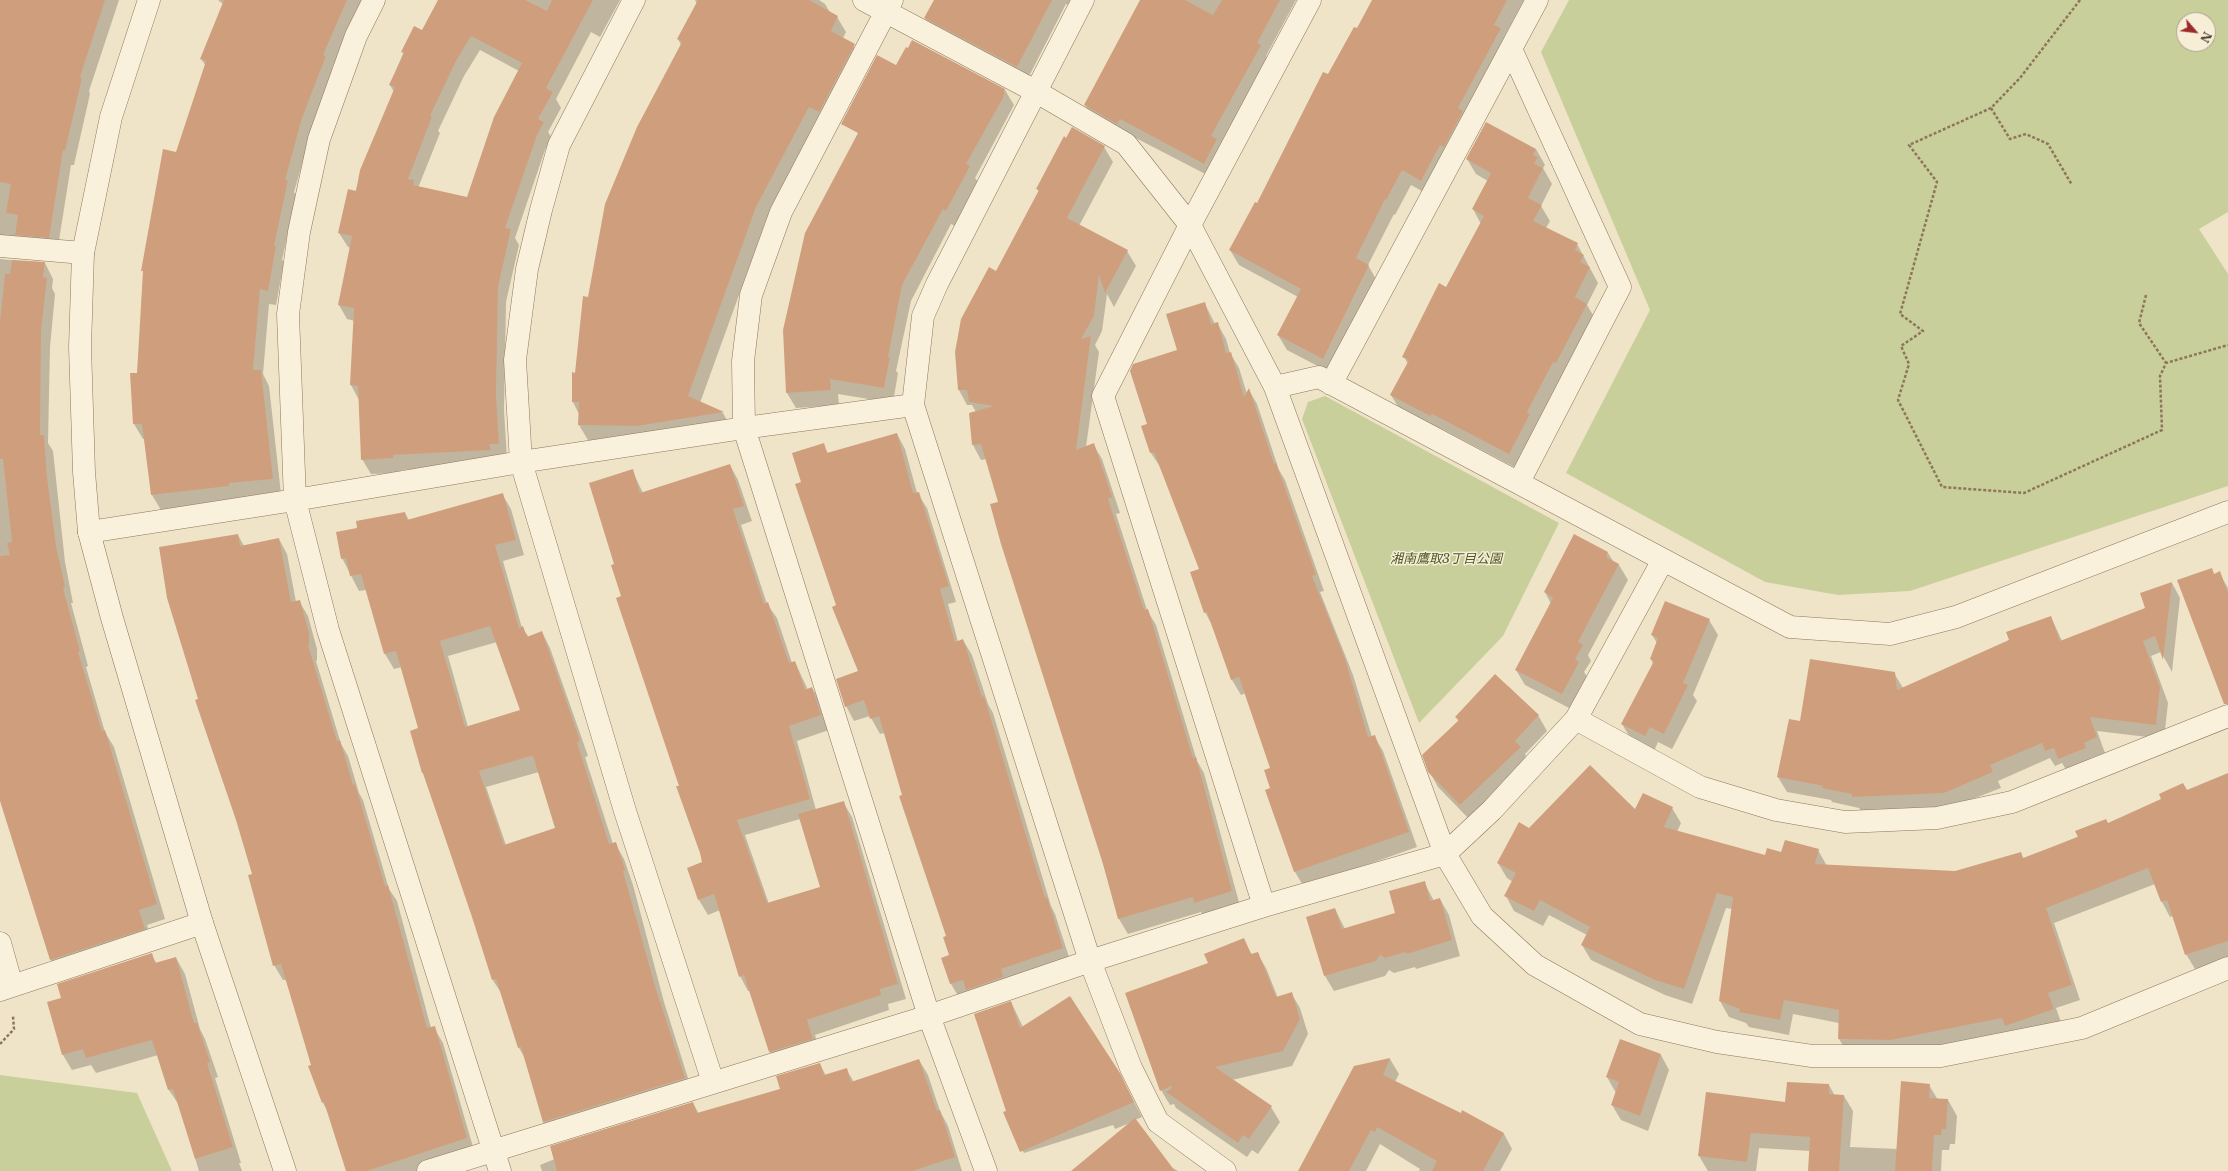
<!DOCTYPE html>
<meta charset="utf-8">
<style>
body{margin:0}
#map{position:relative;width:2228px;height:1171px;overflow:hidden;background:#f0e4c8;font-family:"Libre Baskerville",serif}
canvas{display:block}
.north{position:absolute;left:2176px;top:12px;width:40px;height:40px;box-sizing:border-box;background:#f7eed8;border:1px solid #ada18e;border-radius:50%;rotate:118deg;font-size:11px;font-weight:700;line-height:16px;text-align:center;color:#3d2e20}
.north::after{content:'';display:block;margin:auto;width:14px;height:18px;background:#9e2a2b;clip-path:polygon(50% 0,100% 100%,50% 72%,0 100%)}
</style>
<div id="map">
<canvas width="2228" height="1171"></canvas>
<div class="north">N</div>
</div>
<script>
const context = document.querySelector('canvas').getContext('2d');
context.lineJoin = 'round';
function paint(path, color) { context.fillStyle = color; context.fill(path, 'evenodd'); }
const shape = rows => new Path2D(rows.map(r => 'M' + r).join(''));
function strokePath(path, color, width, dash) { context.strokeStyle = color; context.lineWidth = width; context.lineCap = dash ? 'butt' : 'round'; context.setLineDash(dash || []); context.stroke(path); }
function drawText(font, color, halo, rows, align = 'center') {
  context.font = font + ' "Libre Baskerville","Noto Sans JP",serif'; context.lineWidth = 3; context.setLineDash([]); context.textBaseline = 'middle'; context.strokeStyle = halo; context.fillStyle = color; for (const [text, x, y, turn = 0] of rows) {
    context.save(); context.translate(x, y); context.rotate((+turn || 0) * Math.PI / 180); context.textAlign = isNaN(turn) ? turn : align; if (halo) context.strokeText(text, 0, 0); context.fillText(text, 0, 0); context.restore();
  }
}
const green = shape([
 [1569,0,2228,0,2228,212,2199,229,2228,274,2228,486,1910,591,1838,595,1765,582,1566,473,1650,310,1541,52],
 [2184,20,2208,20,2208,44,2184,44],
 [1325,396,1559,523,1503,636,1419,723,1302,419,1308,402],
 [0,1075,137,1093,172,1171,0,1171]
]);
const shadow = shape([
 [0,0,119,0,89,91,90,94,74,165,71,165,57,253,0,253],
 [218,0,363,0,332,68,334,72,311,133,294,192,296,196,282,260,284,262,276,305,269,304,263,374,269,386,281,494,161,510,152,495,145,439,143,439,134,424,144,273,142,270,177,153,206,66,201,59,223,4],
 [439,0,620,0,600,37,591,32,556,99,561,108,548,132,552,138,545,150,515,238,519,245,506,302,504,411,507,458,498,464,401,470,401,473,371,474,362,459,359,400,351,385,355,321,347,319,339,305,351,248,348,247,339,233,394,92,390,85,414,27,422,31],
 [480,50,519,71,468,198,418,188,440,133,438,131,464,76],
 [695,0,819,0,825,4,831,14,837,17,846,32,843,38,851,42,860,58,818,121,765,223,700,403,723,413,731,428,646,441,588,440,579,425,579,414,573,402,573,374,576,374,589,298,681,45,678,39,697,4],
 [935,0,1074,0,1071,6,1066,4,1026,82,934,33,925,18],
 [1141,0,1296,0,1266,56,1269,61,1213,178,1128,134,1094,120,1085,105],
 [1373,0,1524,0,1504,37,1509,44,1429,195,1411,185,1395,215,1394,214,1368,265,1377,281,1331,373,1287,350,1278,335,1298,297,1239,265,1230,250,1258,205,1328,75,1357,30],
 [1005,90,1014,105,975,178,978,182,955,226,951,224,911,301,896,371,898,373,893,403,838,394,839,405,796,408,787,393],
 [1104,147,1113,162,1079,226,1127,251,1136,266,1114,307,1107,294,1102,331,1095,345,1099,352,1086,447,1093,444,1102,459,1120,513,1116,514,1147,610,1156,625,1197,761,1204,773,1240,906,1204,917,1201,912,1128,934,1119,919,987,459,981,460,973,445,976,412,972,405,967,405,959,390,956,350,1039,192,1037,189],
 [1536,149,1545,165,1543,168,1552,184,1541,206,1550,221,1546,228,1577,244,1598,283,1587,305,1596,320,1518,469,1440,428,1439,430,1400,410,1391,395,1408,364,1404,357,1447,288,1481,224,1473,209,1488,181,1476,174,1467,159],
 [0,259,45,263,53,279,52,288,55,294,50,347,48,443,53,451,65,562,73,603,71,603,88,666,86,667,105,732,114,747,165,919,147,925,153,944,60,975,51,960,0,799],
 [1205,304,1215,324,1217,323,1226,339,1230,353,1239,368,1247,394,1249,390,1257,404,1279,470,1285,480,1324,591,1320,592,1353,675,1372,737,1374,736,1383,751,1417,847,1304,887,1295,872,1266,791,1271,789,1272,769,1246,693,1241,695,1232,680,1213,627,1205,612,1200,570,1161,468,1151,453,1142,427,1148,425,1178,351],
 [897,434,905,449,917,493,927,508,956,602,948,604,958,642,963,640,972,655,988,704,993,713,1051,906,1055,914,1071,963,960,999,951,984,942,958,950,955,947,937,885,733,880,734,870,716,854,721,846,706,859,672,837,605,802,483,823,444,828,453],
 [730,465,738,480,752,521,741,525,767,604,777,618,792,663,795,662,808,690,812,688,821,703,829,730,797,741,816,810,843,802,852,817,906,999,888,1004,889,1010,815,1035,821,1054,778,1067,770,1052,750,991,748,991,740,976,720,910,708,915,699,900,688,869,703,863,701,853,622,597,615,564,632,470,643,493],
 [800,819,821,887,769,904,745,835],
 [502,494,511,509,524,555,503,561,522,628,529,637,542,632,550,648,588,756,585,757,613,844,615,843,624,859,633,885,664,1002,693,1094,552,1137,543,1122,525,1058,519,1048,502,994,492,979,473,917,423,773,419,729,402,667,394,669,385,654,366,590,359,591,342,558,358,529,405,513,409,520],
 [497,642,521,710,468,727,448,656],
 [539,772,556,828,506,845,486,787],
 [238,535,244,546,279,539,287,554,296,602,299,601,308,616,317,649,317,660,316,661,341,744,348,756,359,793,363,800,389,889,397,901,431,1028,434,1028,443,1043,475,1154,421,1171,348,1171,329,1114,323,1103,309,1067,313,1065,287,980,283,980,274,965,253,874,200,700],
 [1608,553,1613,561,1619,565,1628,580,1588,655,1591,661,1584,672,1588,678,1571,709,1525,685,1516,670,1551,604,1545,592],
 [2219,573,2228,588,2228,706,2220,693,2214,575],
 [2172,583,2180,598,2172,672,2161,652,2151,656,2168,703,2164,739,2097,731,2105,753,2091,758,2093,763,2068,773,2062,763,2055,766,2050,758,1998,781,2001,788,1952,807,1861,811,1859,808,1832,802,1831,800,1787,792,1778,777,1801,722,1894,673,1903,688,2010,640,2051,617,2062,641,2146,609],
 [1709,620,1718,635,1693,695,1697,701,1672,749,1658,742,1654,751,1631,739,1622,724,1653,664,1651,659,1657,643,1652,635],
 [1508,686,1538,715,1547,731,1525,754,1529,763,1470,820,1438,787,1429,771,1459,722,1456,717],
 [2228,774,2228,959,2195,969,2186,954,2173,916,2170,917,2162,902,2155,884,2054,923,2080,1000,2056,1008,2062,1025,1900,1055,1848,1054,1839,1039,1839,1023,1793,1014,1789,1035,1749,1027,1746,1023,1729,1017,1720,1001,1732,909,1726,908,1692,1004,1665,995,1591,960,1582,945,1587,935,1549,915,1543,926,1514,911,1506,896,1513,882,1507,878,1498,863,1530,829,1635,811,1672,808,1681,823,1677,832,1765,856,1818,850,1827,866,1955,872,2020,853,2024,859],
 [1424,882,1434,901,1440,899,1449,915,1460,956,1416,969,1415,967,1394,973,1389,970,1385,976,1334,991,1325,976,1308,917,1335,909,1345,929,1396,914],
 [1244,940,1252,955,1257,953,1266,968,1278,998,1291,993,1300,1008,1308,1034,1292,1066,1232,1080,1271,1107,1280,1122,1258,1154,1252,1150,1247,1157,1176,1108,1174,1104,1170,1105,1161,1090,1209,964],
 [151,954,157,964,176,958,185,974,200,1029,205,1039,218,1077,215,1078,241,1163,239,1163,242,1171,199,1171,179,1105,169,1090,158,1055,96,1073,91,1065,72,1070,63,1055,48,1003,63,998],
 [1011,1002,1023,1027,1128,1090,1142,1117,1135,1120,1171,1167,1178,1171,1072,1171,1130,1123,1115,1129,1113,1125,1024,1153,1015,1138,1007,1111],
 [1661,1055,1669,1070,1648,1131,1621,1120,1612,1105,1616,1093,1607,1077],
 [1390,1059,1399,1074,1395,1082,1461,1114,1463,1112,1504,1134,1512,1149,1500,1171,1419,1171,1420,1169,1380,1144,1366,1171,1303,1171,1354,1067],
 [919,1060,928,1075,940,1111,948,1126,962,1171,542,1171,540,1165,693,1103,699,1114,781,1089,820,1064,826,1076,846,1069,854,1082],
 [1829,1085,1835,1096,1844,1096,1853,1111,1850,1147,1898,1149,1929,1085,1938,1100,1948,1100,1957,1116,1955,1144,1950,1144,1949,1150,1942,1150,1941,1171,1809,1171,1810,1151,1759,1148,1756,1171,1708,1171,1699,1156,1786,1103]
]);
const building = shape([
 [0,0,105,0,80,77,82,78,65,151,63,150,49,238,15,235,18,215,6,213,11,184,0,182],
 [224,0,347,0,323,55,326,56,302,118,285,180,288,180,274,246,276,246,268,291,260,289,253,370,261,370,273,479,229,483,229,486,151,495,142,424,133,424,130,373,137,373,143,271,141,271,163,149,176,152,206,61,200,59],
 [438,0,525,0,547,11,552,0,593,0,546,88,553,92,538,119,544,122,537,135,505,228,511,229,498,287,496,395,499,444,489,444,491,450,393,455,393,458,361,460,358,386,350,385,354,308,338,305,352,236,338,233,348,189,356,191,360,170,395,87,389,85,404,53,401,52,414,26,422,30],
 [471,36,522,63,494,117,467,197,413,185,414,180,408,179,432,117,430,116,456,61],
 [698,0,809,0,838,16,831,31,855,44,819,112,809,107,756,207,688,396,724,412,637,426,578,425,579,402,572,402,572,372,575,373,583,296,588,297,605,204,637,127,682,42,677,39],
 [934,0,1052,0,1017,67,924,18],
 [1140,0,1185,0,1213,15,1222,0,1280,0,1257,43,1261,45,1211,136,1217,139,1204,164,1120,119,1117,124,1084,105],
 [1372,0,1507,0,1494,25,1501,28,1458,108,1463,111,1444,147,1440,145,1421,181,1402,170,1386,200,1385,199,1356,258,1369,265,1323,359,1277,335,1301,289,1229,250,1255,202,1257,203,1323,72,1328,74,1354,27,1357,28],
 [912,40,1005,89,1003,98,966,164,970,166,946,211,943,209,902,285,888,357,890,357,884,388,830,379,831,390,786,393,783,330,805,233,858,133,841,124,877,55,896,65,906,47,908,48],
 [1486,122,1536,149,1533,155,1538,157,1534,164,1543,168,1528,198,1542,205,1533,221,1578,243,1575,250,1584,255,1580,262,1590,267,1575,297,1587,304,1556,363,1553,362,1527,412,1530,414,1509,454,1432,414,1430,416,1390,395,1409,360,1402,357,1439,283,1446,287,1484,216,1472,209,1491,173,1466,159],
 [1072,127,1105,146,1067,218,1128,250,1105,293,1099,275,1094,316,1081,339,1091,336,1076,450,1094,443,1112,497,1108,499,1144,610,1148,609,1193,758,1196,757,1232,891,1194,903,1193,897,1118,919,1103,864,1001,544,990,504,998,502,981,444,972,445,969,413,994,406,969,402,967,390,958,390,955,352,961,319,989,267,996,271,1039,190,1036,189,1064,136,1066,138],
 [12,260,45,262,43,277,47,278,41,331,40,435,44,435,47,477,56,546,65,587,63,588,80,651,78,652,102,731,105,730,157,904,139,910,145,929,50,960,0,801,0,556,10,555,7,543,12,542,3,459,0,459,0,322,5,274,10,274],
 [1205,302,1211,324,1218,322,1226,353,1231,352,1244,397,1249,388,1274,464,1276,463,1316,575,1312,576,1345,659,1368,737,1375,735,1409,832,1294,872,1265,790,1270,788,1264,770,1270,768,1239,677,1231,680,1207,612,1204,613,1190,572,1199,569,1154,452,1150,453,1141,426,1147,424,1130,371,1133,364,1177,350,1166,314],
 [897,433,913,493,919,492,949,586,940,589,955,642,963,639,982,697,984,696,1045,898,1047,897,1063,948,1001,969,1003,977,966,990,963,980,950,984,941,958,949,955,943,937,946,936,899,796,902,795,879,716,870,719,864,700,845,707,836,679,858,671,832,607,836,605,795,484,801,482,792,453,824,443,827,453],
 [730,464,744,506,733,509,764,604,768,602,789,663,795,661,805,690,812,687,821,715,789,726,810,799,737,820,767,903,820,887,798,814,844,801,898,984,880,989,881,995,807,1020,813,1039,769,1052,744,975,739,977,714,894,698,900,687,868,702,862,700,853,676,786,679,786,616,598,621,596,611,565,614,564,589,483,633,469,640,493],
 [503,493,516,540,495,545,519,628,523,626,527,637,542,631,580,741,577,742,609,844,616,842,625,870,623,871,655,986,685,1078,543,1122,521,1047,518,1048,496,979,492,980,472,917,423,773,422,773,410,731,418,728,396,651,384,654,361,574,350,576,346,558,341,559,336,532,357,528,356,521,405,512,407,520],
 [490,626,520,710,465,727,440,641],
 [531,756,533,756,555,828,504,845,479,771],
 [238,534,240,546,279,538,291,602,300,600,309,633,309,645,308,645,337,741,340,740,353,785,355,784,385,886,388,885,427,1028,435,1026,467,1138,367,1171,346,1171,324,1102,322,1103,308,1066,311,1065,281,964,273,966,248,875,252,874,236,820,195,700,198,699,167,598,159,547],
 [1574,534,1608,552,1606,557,1619,564,1578,642,1583,645,1575,659,1579,662,1562,694,1515,670,1553,598,1544,592],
 [2212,568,2214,574,2220,571,2228,593,2228,704,2224,704,2177,580],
 [2172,582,2163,660,2155,636,2143,641,2160,687,2156,725,2090,717,2097,737,2084,743,2086,748,2058,759,2054,748,2045,751,2042,743,1990,765,1993,772,1944,793,1852,797,1852,794,1822,788,1823,786,1777,777,1789,719,1800,721,1810,659,1895,672,1897,690,2009,640,2006,632,2051,616,2060,641,2145,608,2140,593],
 [1665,601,1710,619,1683,683,1688,685,1664,734,1650,727,1645,736,1621,724,1654,661,1650,659,1658,638,1651,635],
 [1495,674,1539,715,1515,741,1521,747,1460,805,1428,772,1422,755,1459,720,1455,717],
 [1590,765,1635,809,1643,793,1673,807,1664,827,1765,855,1767,848,1781,852,1785,840,1819,849,1815,864,1955,871,2021,852,2023,858,2078,837,2075,831,2106,819,2108,823,2161,799,2159,794,2183,783,2187,790,2228,773,2228,941,2185,955,2167,900,2161,902,2148,868,2046,908,2072,985,2048,993,2054,1009,2005,1026,2002,1018,1891,1040,1838,1039,1839,1010,1784,1000,1780,1020,1739,1012,1740,1009,1719,1001,1733,897,1717,893,1684,989,1655,980,1581,945,1590,927,1540,900,1534,911,1504,896,1516,873,1497,863,1519,822,1529,828],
 [1425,881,1430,901,1440,898,1452,940,1407,954,1406,952,1385,958,1380,955,1376,961,1324,976,1306,917,1335,908,1342,929,1395,913,1389,891],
 [1244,938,1251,954,1258,952,1276,997,1292,992,1300,1019,1283,1051,1215,1067,1272,1106,1249,1139,1243,1135,1238,1143,1166,1092,1172,1088,1171,1086,1160,1091,1125,993,1208,963,1204,954],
 [152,953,155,963,176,957,194,1023,197,1023,210,1062,207,1063,233,1147,195,1159,173,1089,168,1090,152,1040,86,1058,83,1049,62,1055,47,1002,61,998,57,984],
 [1070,996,1120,1073,1134,1102,1020,1152,1003,1112,1006,1111,974,1014,1011,1001,1020,1028],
 [1620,1039,1661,1054,1640,1116,1611,1105,1619,1082,1606,1077],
 [1390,1058,1383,1075,1461,1113,1462,1110,1504,1133,1483,1171,1432,1171,1437,1161,1377,1127,1375,1132,1371,1130,1349,1171,1298,1171,1354,1066],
 [919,1059,937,1111,940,1110,955,1157,912,1171,557,1171,550,1146,693,1102,697,1113,780,1089,776,1076,820,1063,824,1075,847,1068,851,1082],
 [1901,1081,1930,1084,1929,1098,1948,1099,1946,1129,1942,1129,1941,1135,1934,1135,1932,1171,1895,1171],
 [1787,1082,1829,1084,1829,1094,1844,1095,1839,1171,1808,1171,1810,1137,1751,1133,1747,1162,1698,1156,1706,1092,1785,1102],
 [1135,1118,1175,1171,1071,1171]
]);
const path = shape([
 [2080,0,2020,78,1991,108,1909,145,1937,182,1900,314,1923,331,1901,346,1909,364,1898,400,1942,487,2024,493,2162,430,2160,376,2166,363,2228,345],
 [1991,108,2010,139,2026,134,2048,144,2072,185],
 [2146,295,2139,323,2166,363],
 [0,1044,14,1029,13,1016]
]);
const minor = shape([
 [374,0,356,36,319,139,299,232,288,314,295,500,328,630,500,1171],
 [634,0,559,145,541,210,527,269,515,360,521,462,625,811,713,1082],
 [864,0,1035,91,1126,144,1190,225,1275,387,1445,854,1482,916,1535,965,1640,1024,1717,1042,1812,1056,1941,1056,2082,1028,2228,968],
 [892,0,781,212,751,295,743,361,744,428,929,1016,986,1171],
 [1083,0,937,284,923,316,913,405,1090,961,1131,1068,1158,1122,1225,1171],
 [1511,49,1620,287,1519,482],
 [0,246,83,253],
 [1331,384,1537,0],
 [1275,387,1319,377,1790,627,1890,634,1956,617,2228,512],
 [89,532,295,500,521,462,744,428,913,405],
 [1576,719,1700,787,1776,810,1845,822,1937,818,2012,802,2228,716],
 [1264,906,1103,396,1190,225,1310,0],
 [0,943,12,986],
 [0,990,202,923],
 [428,1171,929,1016,1090,961,1264,906,1445,854,1492,810,1576,719,1663,560]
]);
const tertiary = shape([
 [149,0,111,117,83,253,80,347,84,472,89,532,112,618,202,923,285,1171]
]);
const parkNames = [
 ["湘南鷹取3丁目公園",1446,559]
];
paint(green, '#c9cf9b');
paint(shadow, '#0003');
paint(building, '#cf9f7d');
strokePath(minor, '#8d765c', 23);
strokePath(tertiary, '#8d765c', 23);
strokePath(path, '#8d765c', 2.5, [3, 2]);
strokePath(minor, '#faf1dc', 22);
strokePath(tertiary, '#faf1dc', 22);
drawText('italic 13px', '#4d5a26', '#f7eed8', parkNames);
</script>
